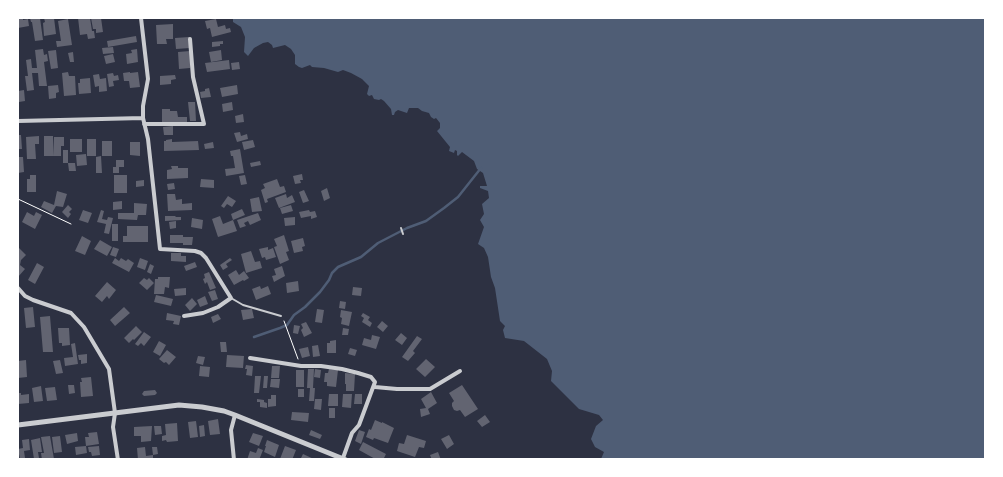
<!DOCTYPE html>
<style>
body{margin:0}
#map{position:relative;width:1003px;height:477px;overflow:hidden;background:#2d3142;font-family:"Work Sans",sans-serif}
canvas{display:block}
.frame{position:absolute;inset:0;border:19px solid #fff;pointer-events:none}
</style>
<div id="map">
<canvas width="1003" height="477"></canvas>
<div class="frame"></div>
</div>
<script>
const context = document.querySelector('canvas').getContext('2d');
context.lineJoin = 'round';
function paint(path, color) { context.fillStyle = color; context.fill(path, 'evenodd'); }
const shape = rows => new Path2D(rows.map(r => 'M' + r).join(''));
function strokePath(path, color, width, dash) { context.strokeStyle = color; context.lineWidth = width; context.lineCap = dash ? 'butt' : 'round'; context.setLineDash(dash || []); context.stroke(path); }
const water = shape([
 [233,18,985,18,985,459,601,459,604,452,595,447,591,439,596,426,603,420,599,415,579,409,551,381,552,371,547,359,524,341,505,338,503,330,505,326,500,321,495,288,491,277,488,257,484,248,478,244,484,227,480,220,484,214,482,204,489,198,488,191,480,188,480,186,487,186,483,173,477,169,474,161,462,152,458,156,457,155,457,151,455,150,454,153,449,151,450,147,437,131,440,128,440,123,436,118,434,119,431,117,429,113,422,111,418,108,409,108,407,113,398,110,395,112,394,115,392,115,391,109,384,101,381,99,379,100,374,99,372,95,369,96,367,94,369,86,362,79,351,73,343,70,338,72,324,68,312,67,310,65,302,68,299,67,295,64,295,55,291,49,285,45,273,48,272,45,268,42,263,43,254,48,248,56,244,52,245,37,241,27,233,22]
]);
const stream = shape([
 [254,337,280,328,287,325,294,315,305,307,320,292,329,280,332,273,338,267,361,257,378,243,407,228,426,221,444,208,458,197,481,168]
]);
const building = shape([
 [18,18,23,18,23,20,28,19,29,26,18,28],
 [30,18,40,18,43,40,35,41,32,22,31,22],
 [44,18,54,18,56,34,44,36,43,23,45,22],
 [78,18,90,18,92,31,94,31,95,38,88,39,87,34,80,35],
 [91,18,101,18,103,32,96,33,96,29,93,29],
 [68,19,72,45,57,47,56,41,61,41,58,21],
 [216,19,218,27,225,25,226,29,230,28,231,32,212,37,210,28,207,29,205,21],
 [173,24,173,39,166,39,167,44,157,44,156,25],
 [136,36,137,42,108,47,107,41],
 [189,37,190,48,176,49,175,38],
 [223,41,223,44,220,44,220,46,212,47,212,42],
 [113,47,114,53,103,54,102,48],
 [43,49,44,55,47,54,48,61,44,62,47,86,39,86,38,73,32,73,34,90,27,91,25,76,28,76,26,60,31,59,32,68,37,68,35,50],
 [137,49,138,62,127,64,126,54,132,53,131,50],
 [56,50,58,68,51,69,48,51],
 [221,50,222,60,211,62,209,52],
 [190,51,190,68,179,69,178,52],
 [73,52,74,62,70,62,68,53],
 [113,54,115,62,106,64,104,56],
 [229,60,230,69,207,72,205,63],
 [239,62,240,69,232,70,231,63],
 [68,72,69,76,75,76,76,95,64,96,62,73],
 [130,72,130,73,138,72,140,87,130,88,129,81,124,81,123,73],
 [113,73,114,76,118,75,119,80,113,81,114,86,109,87,107,74],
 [99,74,100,79,106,78,107,91,99,92,99,86,95,87,93,75],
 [175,75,176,79,171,80,171,84,160,85,160,76],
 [90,78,91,93,79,94,78,83,80,83,80,79],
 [58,85,59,92,56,93,56,98,49,99,48,86],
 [237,85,238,94,222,97,220,88],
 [209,88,211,97,201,98,200,92,205,91,205,89],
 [24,90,25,101,19,102,18,91],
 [188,102,195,102,196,121,190,121],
 [232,102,233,110,223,112,222,104],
 [162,109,170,109,170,111,177,111,178,117,187,117,187,122,162,122],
 [243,114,244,122,236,123,235,116],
 [173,126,173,135,164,135,163,127],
 [240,132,241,136,247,134,248,139,237,142,234,133],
 [18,135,21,135,22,149,18,149],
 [39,136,39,144,35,144,36,159,27,159,26,137],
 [44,136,53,136,53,156,44,156],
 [54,137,64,137,64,146,61,146,61,156,53,156],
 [70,139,82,139,82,152,70,152],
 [87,139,96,139,96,156,87,156],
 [172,139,172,142,198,141,199,150,164,151,164,141,166,141,166,140],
 [253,140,255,147,244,150,242,142],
 [102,141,112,141,112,156,102,156],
 [130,142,140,142,140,156,130,155],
 [213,142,214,148,205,149,204,144],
 [240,149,244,173,226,176,225,169,235,168,233,156,231,156,230,151],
 [63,150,68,150,68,163,63,163],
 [86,154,87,165,77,166,76,155],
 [101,156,102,173,96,173,96,157],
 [18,157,23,157,24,172,18,173],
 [116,160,124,160,124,167,119,167,119,173,113,173,113,167,116,167],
 [260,161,261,165,251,167,250,163],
 [68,163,75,163,76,171,69,171],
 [171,166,178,166,178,168,188,168,188,178,167,179,167,170,172,169],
 [302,174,303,180,300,180,301,183,295,184,293,176],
 [30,175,36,175,36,192,27,192,27,179,30,179],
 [114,175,127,175,127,193,114,193],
 [245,175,247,184,241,185,239,176],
 [201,179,214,180,214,188,200,187],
 [277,179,280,187,284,186,286,192,267,199,268,202,265,203,261,190,265,188,263,184],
 [144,180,144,186,136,187,136,181],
 [174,183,175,189,168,190,167,184],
 [327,188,330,198,324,201,321,191],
 [304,190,309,201,303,203,299,192],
 [57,191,67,194,63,207,56,206,52,213,41,207,44,201,54,205],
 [167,194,175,194,176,200,182,199,182,204,192,203,192,210,168,211],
 [286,194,287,198,292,195,295,202,279,208,275,198],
 [228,196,236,201,232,207,227,204,224,208,221,206],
 [259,197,262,211,252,212,250,199],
 [122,201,122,209,113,210,113,202],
 [134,203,147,204,146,215,138,215,137,220,118,219,118,213,134,213],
 [68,205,72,209,69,212,71,214,68,218,62,212],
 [291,205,293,211,282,214,280,208],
 [242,209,245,215,233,220,231,214],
 [83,210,92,213,88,223,79,220],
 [101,210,104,211,102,219,107,220,108,217,113,218,109,234,104,233,106,224,97,222],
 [309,210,310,212,315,211,317,217,311,219,311,216,301,218,299,212],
 [27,212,34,216,36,212,42,215,35,229,22,222],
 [258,213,261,220,250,225,248,221,244,223,246,226,240,228,237,220],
 [165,216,175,216,176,217,181,217,181,220,165,221],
 [220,216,223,224,233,220,237,231,218,237,212,219],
 [295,217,295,225,285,226,284,218],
 [192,218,203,220,202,229,191,227],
 [176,221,176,228,170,229,169,222],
 [112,224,118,224,118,241,112,241],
 [127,226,148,226,148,242,123,242,123,236,127,236],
 [170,235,183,235,183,237,193,237,192,245,183,245,183,243,170,243],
 [284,235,289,251,286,252,289,260,280,264,274,247,277,246,274,239],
 [82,236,91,241,85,255,75,251],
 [303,238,305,246,302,247,303,251,294,253,291,241],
 [100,240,112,247,107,256,94,249],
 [18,247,26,255,21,260,20,265,25,269,18,277],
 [113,247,119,249,116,257,110,255],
 [268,247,268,250,273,248,276,257,266,260,265,257,262,258,259,249],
 [251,251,255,262,260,261,262,268,246,273,241,254],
 [171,253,181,253,181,256,186,256,186,262,171,261],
 [115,258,119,261,121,258,126,261,128,259,134,263,129,272,112,263],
 [140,258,148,261,145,270,137,267],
 [230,258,232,260,226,264,228,267,223,270,220,265],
 [195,262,197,267,186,271,184,266],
 [37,263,44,267,35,284,28,280],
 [150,264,154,266,151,274,147,272],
 [282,266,285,276,274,282,272,276,276,275,274,269],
 [236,270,239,275,244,271,249,278,244,281,243,280,234,285,228,275],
 [209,272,216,288,210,290,207,282,205,284,203,279,205,278,204,274],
 [158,277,170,277,169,288,165,287,164,294,154,294,155,279,158,279],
 [144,278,147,280,149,278,154,283,147,290,139,283],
 [298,281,299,291,287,293,286,283],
 [107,282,116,290,109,299,107,296,102,302,95,296],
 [260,286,261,289,268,286,271,294,256,300,252,289],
 [353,287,362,288,361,296,352,295],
 [186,288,186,295,175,296,174,289],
 [215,290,218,299,212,301,208,292],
 [156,295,173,299,171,306,154,302],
 [205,296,208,304,200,307,197,300],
 [192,298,197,304,190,311,185,305],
 [340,301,346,302,345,309,339,308],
 [33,307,35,327,26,328,24,308],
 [124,307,130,313,115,326,110,320],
 [252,309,254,318,243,320,241,310],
 [317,309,324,310,322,323,315,322],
 [341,310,352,312,349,326,341,324,342,318,340,317],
 [167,313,181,316,179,325,173,324,174,321,166,320],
 [363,313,370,317,368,320,372,323,370,327,362,322,364,318,361,316],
 [218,314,221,319,213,323,211,317],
 [50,316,53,352,43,352,40,317],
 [382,321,388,326,383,332,377,327],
 [306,322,312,333,304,337,301,330,303,328,301,324],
 [294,325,300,326,298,334,293,333],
 [136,326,142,332,134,340,133,339,129,343,124,338],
 [58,328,69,328,70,345,62,346,62,343,59,343],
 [343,328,349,329,348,335,342,335],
 [144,332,151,337,144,346,141,343,138,346,135,344],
 [401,333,407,338,402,345,395,340],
 [372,335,380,337,376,349,362,345,364,338,371,340],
 [417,336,422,339,413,351,415,353,408,361,402,357],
 [336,340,336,353,327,353,327,343,330,343,330,341],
 [159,341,166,345,160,356,153,352],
 [220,342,226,342,227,352,221,352],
 [75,343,78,364,65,366,64,358,73,357,71,344],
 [318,345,320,356,313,357,312,346],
 [308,347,310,356,302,358,299,349],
 [350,348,357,350,355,356,348,354],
 [167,350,176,357,169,365,166,362,164,363,159,359],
 [87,354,87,363,81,364,81,360,79,360,78,355],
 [227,355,244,356,243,368,226,367],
 [198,356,205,357,203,365,196,363],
 [426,359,435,367,425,377,416,369],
 [26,360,27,377,18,378,18,361],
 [60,360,63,373,56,374,53,361],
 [246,365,253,366,252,376,246,375,247,369,245,369],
 [200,366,210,367,209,377,199,376],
 [272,366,280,366,279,378,271,378],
 [308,369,314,369,313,388,315,388,314,401,309,401,310,388,307,388],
 [315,369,321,370,320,378,314,377],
 [329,369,338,370,336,387,327,386,327,382,324,382,325,373,328,373],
 [296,370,304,370,304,387,296,387],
 [345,373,355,374,354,391,346,391,346,384,345,384],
 [255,376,261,376,259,393,254,393],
 [264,376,268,376,267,388,263,388],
 [91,377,93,396,81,397,80,382,82,382,81,378],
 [271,379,280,379,279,388,270,387],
 [68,385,74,385,75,393,69,394],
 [462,385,478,409,465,417,460,410,457,411,454,410,452,406,452,403,454,401,449,393],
 [41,386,43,401,34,402,32,388],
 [55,387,57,400,47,401,45,388],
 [298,389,304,389,304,397,298,397],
 [155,390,157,393,155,395,144,396,142,394,144,391],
 [431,392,437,403,428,409,430,414,421,417,420,409,426,408,421,399],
 [18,393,21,393,21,395,29,394,29,403,18,404],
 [329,394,338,394,338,406,328,406],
 [343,394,352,394,351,408,342,407],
 [355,394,362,394,362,404,354,404],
 [271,395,276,395,276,406,268,407,268,399,271,399],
 [257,399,264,400,264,402,267,403,267,408,260,407,260,402,257,402],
 [315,399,322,399,321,410,314,409],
 [329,408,335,408,335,418,329,418],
 [292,412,309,413,308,422,291,420],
 [485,415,490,422,482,427,477,421],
 [218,419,220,434,210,435,208,421],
 [375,420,382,423,382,422,394,428,388,443,374,438,373,440,366,437,369,429,371,430],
 [196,421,198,437,190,438,188,422],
 [177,423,178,441,167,442,166,440,162,441,162,436,166,435,165,424],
 [204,425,205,436,200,437,199,426],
 [152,426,151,441,141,442,141,436,134,436,134,427],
 [154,426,161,426,162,434,155,435],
 [311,430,322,435,320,439,309,435],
 [359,430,365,432,361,444,355,441],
 [97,432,99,444,86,446,85,437,89,437,88,433],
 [77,433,78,441,67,444,65,435],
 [253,433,263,436,259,446,249,442],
 [407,435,426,441,424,448,419,447,415,457,397,451,399,443,404,444],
 [449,435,454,444,447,449,441,439],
 [50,436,54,459,42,460,41,453,44,453,41,437],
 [60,436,62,452,54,453,52,437],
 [40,438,42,452,38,452,39,458,34,459,31,440],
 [29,439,30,450,24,451,25,458,20,459,18,449,23,448,22,440],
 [267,440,279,445,275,457,264,452,266,446,265,446],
 [363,442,386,454,383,460,377,460,359,450],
 [86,446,87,453,76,455,75,447],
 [99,446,100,455,92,456,91,452,89,452,88,447],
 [285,446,296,450,292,460,280,459],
 [145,447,146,456,153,455,153,460,138,460,137,448],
 [152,447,157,447,158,454,153,455],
 [258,448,263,450,259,460,247,460,250,451,256,453],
 [438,452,441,460,432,460,430,455],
 [303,454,316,460,300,460]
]);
const path = shape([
 [18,199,71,224],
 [284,321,298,359]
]);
const service = shape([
 [401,228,403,234],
 [231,298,243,305,281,316]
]);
const minor = shape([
 [141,18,148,79,143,106,143,118,148,139,160,249,195,251,201,253,206,258,231,298,218,307,203,313,184,316],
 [18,121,143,118],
 [144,124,204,124,193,77,190,39],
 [18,288,25,296,33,300,71,313,84,327,109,369,115,413,113,427,118,460],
 [250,358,301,366,321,366,342,369,358,373,371,377,375,382,359,425,352,433,343,458],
 [375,387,397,389,430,389,460,371],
 [234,460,231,430,235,415]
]);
const tertiary = shape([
 [18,425,179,405,202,407,224,411,235,415,346,460]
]);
paint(water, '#4f5d75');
strokePath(stream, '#4f5d75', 2.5);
paint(building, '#626471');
strokePath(path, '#fff', 1);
strokePath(service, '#caccd0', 2);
strokePath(minor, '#caccd0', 4);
strokePath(tertiary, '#caccd0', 5);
</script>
